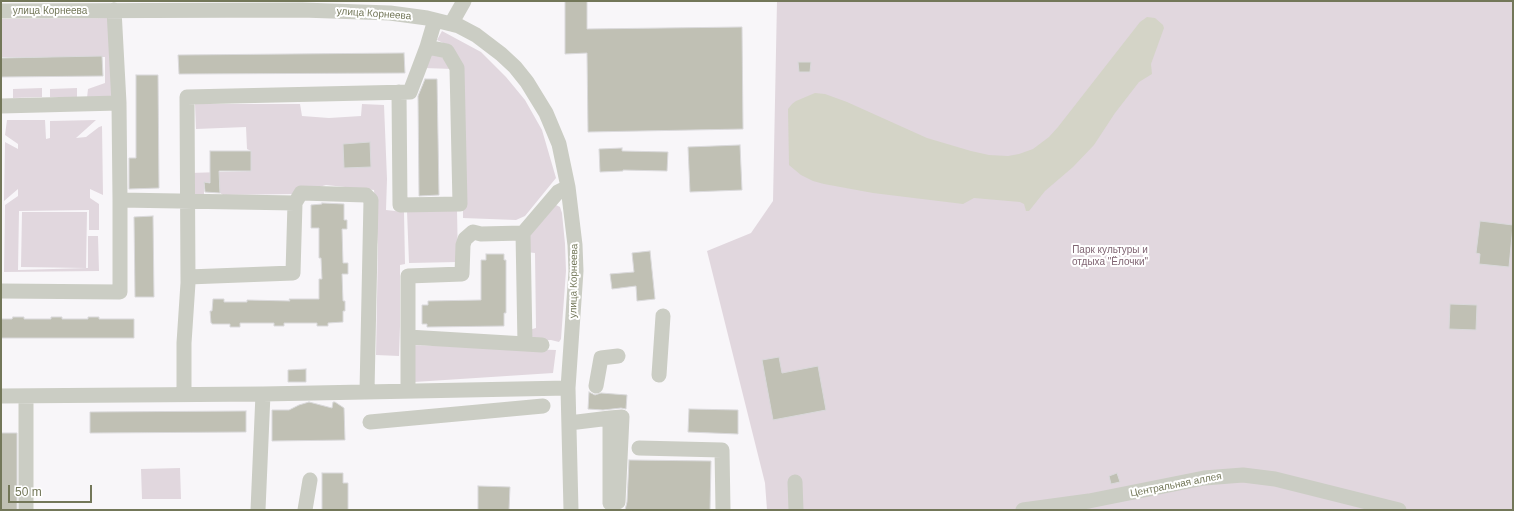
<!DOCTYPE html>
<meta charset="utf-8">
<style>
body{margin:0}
#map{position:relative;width:1514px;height:511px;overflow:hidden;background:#f8f6f9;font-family:Helvetica,sans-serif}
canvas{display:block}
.frame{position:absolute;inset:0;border:2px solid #737759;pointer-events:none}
.scale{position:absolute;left:8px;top:485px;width:84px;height:18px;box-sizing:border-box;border:2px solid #737759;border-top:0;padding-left:5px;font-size:12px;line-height:14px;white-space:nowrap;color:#737759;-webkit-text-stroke:3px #fff;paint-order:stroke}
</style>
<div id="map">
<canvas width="1514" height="511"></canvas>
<div class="frame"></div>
<div class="scale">50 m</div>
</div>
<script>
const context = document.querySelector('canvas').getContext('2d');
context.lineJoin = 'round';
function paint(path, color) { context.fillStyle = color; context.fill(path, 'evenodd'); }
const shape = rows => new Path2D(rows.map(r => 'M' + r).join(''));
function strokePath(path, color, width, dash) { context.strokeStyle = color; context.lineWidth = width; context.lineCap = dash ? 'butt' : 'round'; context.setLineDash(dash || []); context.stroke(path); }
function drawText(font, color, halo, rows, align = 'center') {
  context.font = font + ' Helvetica,sans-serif'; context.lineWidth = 4; context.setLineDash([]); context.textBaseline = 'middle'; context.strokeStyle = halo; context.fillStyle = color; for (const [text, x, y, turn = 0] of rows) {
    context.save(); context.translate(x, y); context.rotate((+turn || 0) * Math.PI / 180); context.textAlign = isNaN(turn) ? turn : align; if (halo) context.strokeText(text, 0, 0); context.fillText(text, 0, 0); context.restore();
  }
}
const green = shape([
 [777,1,1513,1,1513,510,767,510,765,483,707,251,751,233,773,201],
 [108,18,113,99,87,98,88,89,105,83,105,57,1,57,1,19],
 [442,31,481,52,506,77,525,100,542,130,556,178,525,216,516,220,463,218,462,78,443,43,437,40],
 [433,47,453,69,424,68],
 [42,88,42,97,13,98,13,89],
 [77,88,77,97,50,97,50,89],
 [195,104,300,104,302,116,329,118,361,116,362,104,384,105,387,179,386,210,404,212,405,264,400,265,400,326,399,356,376,355,378,245,374,190,326,185,294,194,223,195,220,193,220,183,204,182,204,195,190,195,190,173,251,171,251,151,247,149,246,127,196,129],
 [7,120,45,120,46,139,50,138,50,121,96,120,76,138,86,137,99,127,102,126,103,195,90,189,90,198,99,204,99,230,89,230,89,210,19,211,18,270,88,268,88,236,98,236,99,271,4,272,5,205,18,196,18,189,4,201,5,142,18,149,18,144,5,135],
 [556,205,560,207,562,213,565,244,566,271,561,339,559,342,551,340,534,341,529,330,536,328,535,253,526,252,526,240],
 [457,210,458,262,409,263,407,211],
 [22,212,87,212,86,268,21,267],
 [412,345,556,350,553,373,414,382],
 [180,468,181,499,142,499,141,469]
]);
const water = shape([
 [1147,17,1155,18,1163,25,1164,28,1151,64,1152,74,1139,82,1115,113,1094,145,1073,167,1045,191,1029,211,1026,211,1024,204,1020,202,974,198,963,204,873,193,824,184,813,181,801,175,789,165,788,109,792,104,796,101,815,93,825,94,847,102,927,138,971,151,989,155,1008,156,1019,154,1033,149,1049,137,1058,127,1140,22]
]);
const building = shape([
 [565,1,587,1,587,29,742,27,743,129,588,132,587,53,565,54,565,1],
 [404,53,405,73,179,74,178,55,404,53],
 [102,56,103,76,1,77,1,58,102,56],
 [798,62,811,62,810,72,799,72,798,62],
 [136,75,158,75,159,188,129,189,129,158,136,158,136,75],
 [425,79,437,79,439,195,419,196,418,96,425,79],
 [370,142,371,167,344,168,343,144,370,142],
 [740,145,742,190,690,192,688,147,740,145],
 [622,148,622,151,668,152,667,171,623,170,623,171,600,172,599,149,622,148],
 [210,151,251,151,251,171,219,171,220,193,205,192,204,182,210,183,210,151],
 [322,203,344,204,344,220,347,220,347,229,342,229,343,263,348,263,348,274,342,274,343,301,345,301,345,311,343,311,343,322,328,323,328,326,317,326,317,323,284,323,284,326,274,326,274,323,240,323,240,327,230,327,230,324,212,324,212,323,211,323,210,311,212,311,213,299,224,299,224,302,247,302,247,300,290,301,289,299,319,299,319,279,322,279,321,258,319,258,319,228,311,228,311,205,322,204,322,203],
 [153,216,154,297,135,297,134,217,153,216],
 [1480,221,1513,225,1509,267,1479,264,1480,254,1476,253,1480,221],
 [650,251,655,299,637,301,636,286,612,289,610,274,634,272,632,253,650,251],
 [486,254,504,254,504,260,506,260,506,313,504,313,504,326,427,327,427,324,422,324,422,305,428,305,428,301,481,300,481,260,486,260,486,254],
 [1450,304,1477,305,1476,330,1449,329,1450,304],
 [13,317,24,317,24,319,51,319,51,317,62,317,62,319,88,319,88,317,99,317,99,319,134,319,134,338,1,338,1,319,12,319,13,317],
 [779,357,782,373,818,366,826,410,773,420,762,360,779,357],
 [306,369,306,382,288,382,288,370,306,369],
 [589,392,595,395,601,393,627,395,626,409,621,408,603,410,588,409,589,392],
 [309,402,332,408,333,402,335,402,344,408,345,440,272,441,272,410,289,410,299,405,309,402],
 [689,409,738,410,738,434,688,432,689,409],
 [246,411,246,432,90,433,90,412,246,411],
 [1,433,17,433,17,510,1,510,1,433],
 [629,460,711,461,710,510,625,510,627,502,629,460],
 [322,473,343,473,343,483,348,483,348,510,322,510,322,473],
 [1117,473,1120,482,1111,484,1109,476,1117,473],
 [478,486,510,487,509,510,478,510,478,486]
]);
const minor = shape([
 [114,10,119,103,120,200,295,203],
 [1,11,302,10,390,13,427,18,459,26,476,35,501,54,515,67,527,82,546,113,559,144,568,187,575,245,576,271,568,388,571,510],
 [451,24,464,1],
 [399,92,400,205,460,204,457,68,447,51,427,47],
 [1,106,119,103],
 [523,233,558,192,568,187],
 [188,277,293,273,295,203,301,193,366,195,371,200,367,391],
 [1,291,120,292,120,200],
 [408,337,542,345],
 [659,375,663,316],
 [596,386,601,358,618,356],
 [408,391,408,276,462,274,463,245,465,239,473,232,481,234,523,233,525,344],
 [184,394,184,343,188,283,187,97,410,92,427,47,435,20],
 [1,396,263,394,568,388],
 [26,396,26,510],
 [370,422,543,406],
 [569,423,610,418,622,417,618,502,610,503,610,418],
 [639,448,722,450,723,510],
 [795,482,796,510],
 [258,510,263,394],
 [305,510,310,480],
 [1023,510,1089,501,1204,478,1243,475,1275,479,1399,510]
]);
const streetNames = [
 ["улица Корнеева",50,11],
 ["улица Корнеева",374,14,4],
 ["улица Корнеева",574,281,-89],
 ["Центральная аллея",1176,485,-11]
];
const parkNames = [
 ["Парк культуры и",1110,250],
 ["отдыха \"Ёлочки\"",1110,262]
];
paint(green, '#e1d7de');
paint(water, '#d4d4c7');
paint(building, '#c0c0b4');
strokePath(building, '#dad9db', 1);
strokePath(minor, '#cbcdc4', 15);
drawText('10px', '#737759', '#fff', streetNames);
drawText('10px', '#806573', '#fff', parkNames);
</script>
